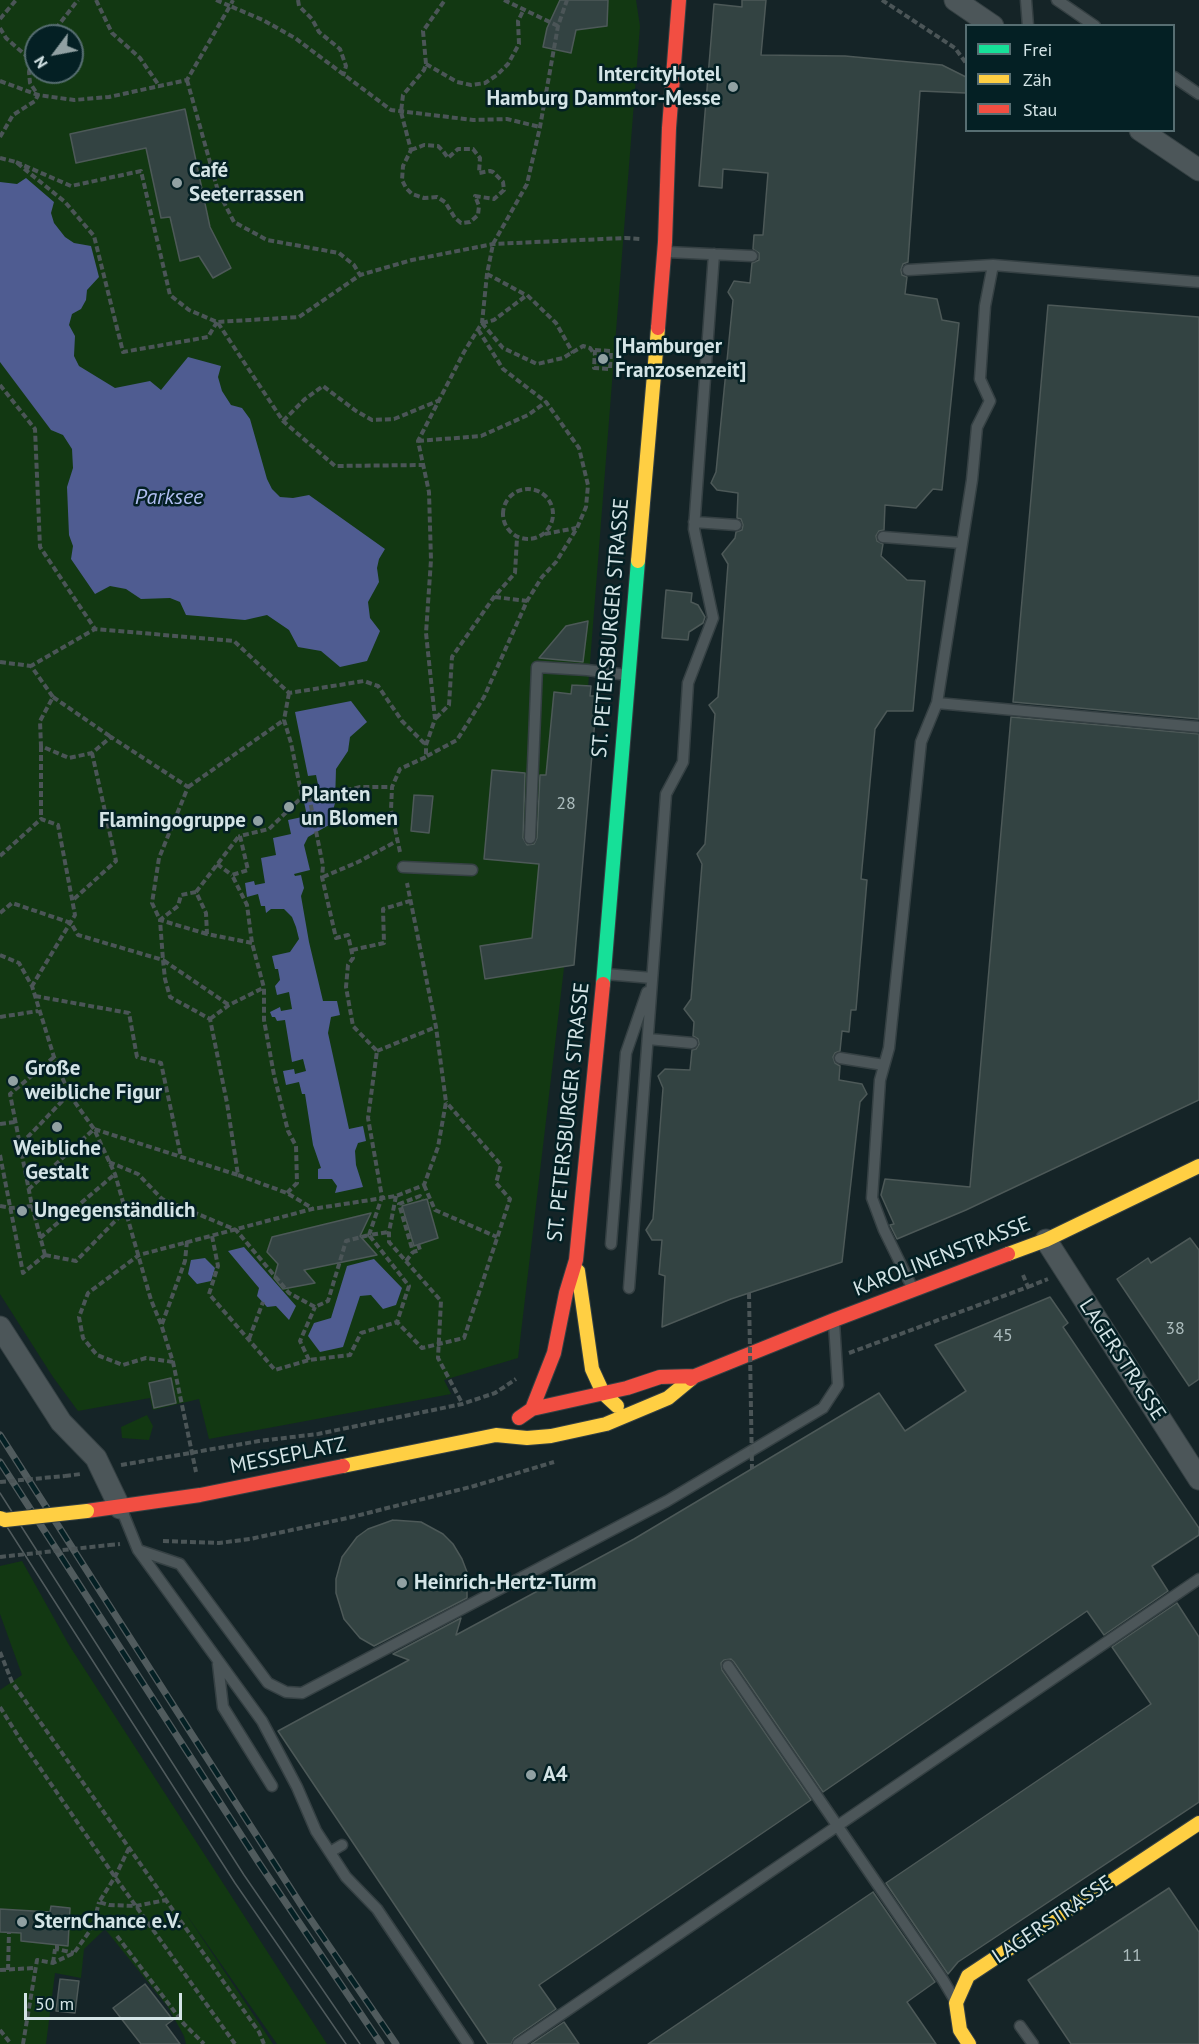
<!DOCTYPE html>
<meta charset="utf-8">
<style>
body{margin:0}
#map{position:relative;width:1199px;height:2044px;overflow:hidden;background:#152427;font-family:"PT Sans",sans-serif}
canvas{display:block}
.legend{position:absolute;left:965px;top:24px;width:210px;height:108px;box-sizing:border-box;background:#042024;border:2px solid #576e72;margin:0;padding:8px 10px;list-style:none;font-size:18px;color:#d4e4e6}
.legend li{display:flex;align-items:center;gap:12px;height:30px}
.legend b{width:30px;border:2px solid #576e72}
.north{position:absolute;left:24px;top:24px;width:60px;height:60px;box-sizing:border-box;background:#042024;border:2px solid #576e72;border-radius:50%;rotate:238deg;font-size:16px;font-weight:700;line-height:24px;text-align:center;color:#d4e4e6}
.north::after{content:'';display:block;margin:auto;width:21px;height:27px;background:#91a1a3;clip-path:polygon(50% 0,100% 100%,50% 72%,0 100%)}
.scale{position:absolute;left:24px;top:1993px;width:158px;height:27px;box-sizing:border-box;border:3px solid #d4e4e6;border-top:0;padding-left:8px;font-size:18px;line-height:21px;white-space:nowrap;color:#d4e4e6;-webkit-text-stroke:4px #042024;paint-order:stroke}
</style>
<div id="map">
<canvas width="1199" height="2044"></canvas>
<ul class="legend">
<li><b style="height:8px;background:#16e098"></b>Frei</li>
<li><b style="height:8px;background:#ffcf43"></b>Zäh</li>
<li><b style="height:8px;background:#f24e42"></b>Stau</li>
</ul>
<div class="north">N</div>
<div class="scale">50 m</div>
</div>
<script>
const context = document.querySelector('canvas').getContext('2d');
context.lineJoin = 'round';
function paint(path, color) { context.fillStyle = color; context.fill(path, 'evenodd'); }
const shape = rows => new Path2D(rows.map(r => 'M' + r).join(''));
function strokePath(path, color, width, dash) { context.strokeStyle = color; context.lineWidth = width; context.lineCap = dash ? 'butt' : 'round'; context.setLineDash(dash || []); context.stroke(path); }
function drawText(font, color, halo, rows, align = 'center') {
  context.font = font + ' "PT Sans",sans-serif'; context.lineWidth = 5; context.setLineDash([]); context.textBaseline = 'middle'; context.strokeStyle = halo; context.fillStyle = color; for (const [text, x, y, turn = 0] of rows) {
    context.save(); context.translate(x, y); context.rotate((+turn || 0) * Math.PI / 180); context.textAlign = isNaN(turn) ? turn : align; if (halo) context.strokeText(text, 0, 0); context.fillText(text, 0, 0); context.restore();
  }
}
const green = shape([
 [0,0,636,0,640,26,570,917,518,1358,444,1380,451,1394,209,1439,199,1399,153,1410,150,1398,78,1411,53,1377,0,1294],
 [36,36,72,36,72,72,36,72],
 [147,1415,153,1426,149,1440,122,1438,121,1427],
 [22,1561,69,1645,327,2044,277,2044,184,1911,273,2044,186,2044,184,2036,168,2007,105,1929,84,1949,81,1978,55,1973,46,2044,0,2044,0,1690,22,1675,0,1614,0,1566]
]);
const water = shape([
 [26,178,54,202,51,213,54,223,65,237,74,243,91,246,99,277,87,290,86,300,81,309,72,314,69,325,75,336,74,356,79,366,115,388,150,381,161,390,188,357,221,366,218,377,222,391,231,405,242,408,250,419,267,479,272,489,280,497,293,498,309,495,385,549,379,559,377,568,379,582,368,602,370,618,380,631,367,661,340,667,321,651,298,647,289,630,267,615,245,620,186,615,180,602,170,598,141,599,126,589,110,586,95,594,71,559,73,546,69,535,67,487,73,468,72,449,63,435,51,430,0,362,0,182,17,184],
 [351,701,367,722,350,737,348,751,336,769,335,803,329,825,308,837,304,845,310,870,294,874,295,876,301,875,304,888,301,896,309,942,323,1001,337,1001,340,1015,331,1017,328,1033,349,1129,363,1126,366,1141,358,1143,355,1151,356,1165,363,1187,335,1193,337,1186,332,1179,318,1179,318,1169,321,1168,313,1145,305,1094,302,1094,299,1082,286,1085,283,1071,294,1069,295,1074,306,1071,303,1059,292,1062,285,1020,277,1021,275,1017,272,1017,270,1012,280,1007,281,1011,292,1009,289,992,277,995,275,986,280,980,278,969,275,969,272,956,290,952,299,939,296,927,292,917,284,909,271,909,266,913,265,906,261,906,258,894,247,897,245,883,254,881,255,885,265,883,261,858,276,855,273,838,291,834,288,820,307,816,304,802,321,799,316,775,308,776,295,712],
 [244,1247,296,1306,289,1320,276,1306,267,1307,257,1296,259,1288,228,1251],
 [205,1258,215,1268,211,1281,197,1284,188,1274,191,1260],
 [374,1259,402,1288,396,1305,383,1309,371,1295,360,1296,343,1347,320,1352,308,1336,314,1323,331,1318,347,1266]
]);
const building = shape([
 [560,0,608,0,607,26,576,30,571,53,543,47,547,28,560,0],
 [742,0,766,0,761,55,845,56,942,65,966,77,966,93,920,91,908,262,903,264,901,270,902,275,907,277,905,294,937,299,942,320,959,323,942,490,933,489,916,508,885,505,884,530,879,531,876,536,877,541,883,544,881,556,907,580,925,581,913,711,887,711,875,729,861,879,867,880,856,1010,851,1010,849,1032,842,1031,840,1051,835,1053,833,1057,835,1063,840,1066,839,1080,862,1084,867,1094,860,1102,842,1262,731,1299,662,1327,665,1276,659,1274,662,1240,652,1240,646,1230,653,1219,663,1088,658,1076,665,1069,690,1070,692,1050,696,1049,699,1044,698,1039,693,1036,694,1022,684,1009,691,999,702,864,697,854,705,844,715,714,709,705,718,697,728,564,722,554,735,538,736,532,742,530,743,525,741,519,737,518,738,493,717,490,711,483,716,472,733,300,728,292,734,281,750,283,752,263,759,260,759,253,753,249,754,235,763,235,768,173,723,169,722,188,699,186,714,4,742,7,742,0],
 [185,109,210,227,231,268,213,278,199,256,180,261,170,217,161,218,146,148,76,163,70,134,185,109],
 [1048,305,1199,317,1199,719,1013,702,1048,305],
 [666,590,692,593,691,602,698,605,705,617,703,623,689,632,688,640,662,638,666,590],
 [588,621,583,662,539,658,566,626,588,621],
 [572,685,591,686,590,696,597,696,574,965,485,979,480,946,532,938,539,864,484,859,492,770,525,773,523,838,527,845,534,844,537,838,540,775,546,775,554,692,571,694,572,685],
 [1011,717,1199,734,1199,1100,966,1210,897,1239,890,1225,894,1224,881,1195,885,1179,970,1187,1011,717],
 [414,795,433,796,429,833,411,831,414,795],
 [427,1199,438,1238,414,1246,402,1206,427,1199],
 [371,1213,360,1236,377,1255,304,1270,315,1283,283,1289,274,1278,278,1264,267,1252,272,1237,371,1213],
 [1190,1238,1199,1250,1199,1379,1189,1386,1117,1279,1148,1258,1151,1263,1190,1238],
 [1050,1297,1068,1323,1063,1327,1199,1528,1199,1535,1152,1566,1168,1591,1104,1635,1087,1611,823,1792,734,1662,731,1659,724,1660,721,1663,722,1670,811,1800,539,1985,556,2009,514,2038,511,2044,488,2044,278,1731,409,1660,393,1654,461,1618,456,1635,634,1539,879,1393,905,1431,966,1391,935,1345,1050,1297],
 [171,1378,176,1403,154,1408,149,1383,171,1378],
 [393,1520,421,1522,443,1534,453,1544,462,1559,467,1572,467,1598,374,1646,360,1638,344,1619,336,1593,336,1579,342,1557,357,1537,368,1529,393,1520],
 [1177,1603,1199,1637,1199,1802,958,1962,948,1974,886,1883,1151,1704,1112,1647,1177,1603],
 [1169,1888,1199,1932,1199,2044,1071,2044,1028,1980,1169,1888],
 [873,1892,935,1982,907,2002,936,2044,648,2044,873,1892],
 [51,1906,70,1908,68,1946,21,1941,21,1933,0,1932,0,1909,50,1912,51,1906],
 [60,1979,79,1981,75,2013,56,2011,60,1979],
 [145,1984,173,2020,166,2025,180,2044,141,2044,113,2008,145,1984],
 [564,2022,579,2044,531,2044,564,2022]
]);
const path = shape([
 [96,0,112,33,140,58,160,87],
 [216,0,230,6,233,0],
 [298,0,299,6,312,19,319,32,340,49,346,66,343,76],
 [504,0,558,26],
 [882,0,955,48,966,63],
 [0,19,16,0],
 [0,28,6,38,31,60],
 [50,36,78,0],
 [426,64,457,82,471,85,485,83,497,75,508,64,519,44,518,21,524,9],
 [187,80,218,191,234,222,267,240,339,253,354,265,360,275],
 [0,81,38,95,30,83,29,72,31,60,36,54],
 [0,137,13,115,35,101,38,95,74,100,109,97,187,80,230,6,263,20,295,38,391,110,473,120,507,119,540,127],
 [411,150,424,145,438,146,443,151,448,158,458,149,473,149,480,158,479,173,490,171,493,172,503,182,504,190,494,199,475,196,479,206,478,215,470,222,461,223,455,218,445,202,437,197,424,198,412,194,406,188,402,180,403,166,411,150,401,112,403,95,424,70,426,64,423,31,445,0],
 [0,158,16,162,65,202,94,236,123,352,208,337,217,322],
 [16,162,71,186,141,171,170,295,189,310,217,322,299,317,360,275,412,260,493,244,625,238,641,239],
 [487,274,526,295],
 [218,323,283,421,335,466,423,465],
 [482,323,503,348,537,364,563,358,583,346,590,348,595,355],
 [482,323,494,320,527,295,556,323,573,353],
 [595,350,611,351,610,369,594,368,595,350],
 [0,385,35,429,40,547,95,629],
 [283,421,305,399,323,386,356,411,372,420,394,419,440,400],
 [418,441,481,436,528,415,546,402],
 '503 514a25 25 0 1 1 50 0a25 25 0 1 1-50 0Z',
 [545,534,576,528],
 [495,597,527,601],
 [0,662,31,666],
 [289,693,284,720,291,743,302,797],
 [53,697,111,737],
 [436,718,449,705,452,657,494,597,515,573,517,538],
 [41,746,41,819],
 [427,756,457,740,484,697,527,601,542,577,556,562,577,528,586,507,588,485,579,448,546,402,503,369,479,331],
 [188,787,284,720],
 [309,796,323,866,322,877,336,938,348,935,353,958,348,965,346,987,353,1026,377,1051,368,1118,382,1197,369,1235,389,1232],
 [400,852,391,810,392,787,400,769,426,757,426,745,435,719,426,633,431,560,429,492,418,441,464,352,482,323,487,274,493,244,527,184,540,127,558,26,567,0],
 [0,856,41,819,58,825,75,915,32,986],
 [217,864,232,875],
 [323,877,358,862,397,841],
 [196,892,239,836],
 [74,899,116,861,92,753],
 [0,913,12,903,71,923,78,935,163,960,165,979,170,997,210,1019,227,1103,238,1175,94,1129,29,1189],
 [207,934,160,920,163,960,229,1005],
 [252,943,207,934,206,913,196,892,181,895,178,906,160,920,152,903,159,858,188,787,111,737,92,753,69,758,41,746,40,721,53,697,31,666,95,629,234,641,289,693,364,681,378,686,402,721,426,745],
 [352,950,384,943,383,909,410,901],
 [0,955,19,963,32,986,54,1057,69,1094,94,1129,115,1174,151,1300,161,1324,173,1362,196,1472],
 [35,996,129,1013,137,1057,161,1063,181,1157],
 [0,1017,38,1011],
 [210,1019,229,1005,263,988],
 [377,1051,436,1027],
 [0,1124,15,1122],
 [21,1144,69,1094],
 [0,1155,23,1273,45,1255],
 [109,1162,138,1174,162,1199,236,1230,289,1293,315,1307,328,1301,346,1241,369,1235,409,1286,397,1322,422,1348,464,1338,510,1199,496,1183,501,1165,446,1102],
 [238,1175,287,1193,312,1208],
 [424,1185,435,1210,497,1237],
 [287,1193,297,1183,296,1146,288,1131,274,1075,264,1020,264,988,252,943,247,905,232,875,248,870,240,836,269,829,302,797,335,793,360,787,392,787],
 [396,1196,389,1232,389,1242,441,1301,438,1358,462,1403],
 [0,1206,11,1208,32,1206],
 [212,1236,218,1266,209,1294,275,1370,309,1360,350,1355,361,1333,397,1322],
 [40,1238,115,1174],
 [418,1244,420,1250,413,1252,399,1204,420,1196,422,1200],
 [45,1255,32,1206,10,1094,54,1057],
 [45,1255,76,1261,126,1210],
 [406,1261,413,1252],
 [1028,1287,1048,1279],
 [162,1324,185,1261,187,1241],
 [249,1339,263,1302],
 [849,1353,1025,1288,1028,1287,1023,1275],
 [309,1360,300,1341,315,1307],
 [173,1362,146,1358,123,1365,97,1355,83,1338,79,1317,88,1293,139,1255,312,1209,396,1196,424,1185,438,1147,446,1102,436,1027,407,883],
 [121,1465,259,1441,318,1434,462,1404,495,1393,516,1379],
 [65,1476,81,1474],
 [163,1541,219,1543,250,1539,352,1517,474,1486,554,1462],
 [109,1545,120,1544],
 [0,1652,12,1682,259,2032,264,2044],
 [0,1707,20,1739,115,1877,235,2044],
 [129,1848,115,1877,99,1902,109,1905,136,1906,166,1900],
 [117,1936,184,2024,204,2044],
 [57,1945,57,1949,74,1953],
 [53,1963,55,1949],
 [0,1970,34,1968],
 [8,1970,9,1932],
 [0,2030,11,2044],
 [23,2044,37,1960,53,1963,74,1953,89,1932,95,1918,99,1902]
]);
const lane = shape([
 [1026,0,1028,26],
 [1057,0,1095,26],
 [1174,77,1199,94],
 [667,252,752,256],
 [993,265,1199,282],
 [908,270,993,265,985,306,980,379,990,401,977,427,972,480,937,703,921,742,889,1048,880,1080,872,1198,884,1230,912,1287],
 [694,522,736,525],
 [883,537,962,543],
 [937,703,1199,727],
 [530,838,537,667,587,670,628,675],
 [403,867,472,870],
 [605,974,652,978],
 [648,1039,692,1043],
 [840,1058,884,1065],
 [611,1244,626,1053,647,992],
 [629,1288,666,794,683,762,688,683,713,618,694,529,714,254],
 [121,1508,138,1550,262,1721,297,1787,316,1831,346,1877,377,1909,468,2044],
 [138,1550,180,1564,268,1683,286,1692,302,1693,667,1501,823,1408,838,1385,834,1323],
 [218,1664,223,1707,272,1786],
 [728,1666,943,1980,953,1997],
 [330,1852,342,1845],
 [1020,2026,1033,2044],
 [518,2044,1199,1579]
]);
const street = shape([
 [955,0,993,26],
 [1140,130,1199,170],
 [1046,1240,1199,1479],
 [0,1327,61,1422,96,1458,120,1508]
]);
const fast = shape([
 [603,984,638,561]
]);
const slow = shape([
 [638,561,658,328],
 [1008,1254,1046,1240,1199,1166],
 [578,1271,592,1369,603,1393,617,1406],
 [343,1466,496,1435,527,1438,551,1436,606,1424,668,1398,691,1379],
 [969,2044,960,2030,956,2003,968,1976,1199,1823]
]);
const jam = shape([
 [658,328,665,242,669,128,679,0],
 [691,1379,695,1376,834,1320,1008,1254],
 [532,1409,554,1353,566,1293,576,1260,603,984],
 [519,1418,532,1409,627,1388,660,1377,695,1376],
 [87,1511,200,1495,343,1466]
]);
const tram = shape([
 [0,1493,244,1875,360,2044],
 [0,1516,235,1883,346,2044]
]);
const rail = shape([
 [0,1435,305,1911,396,2044],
 [0,1462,259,1863,381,2044]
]);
const pathBridge = shape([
 [749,1293,752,1469],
 [0,1482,65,1476],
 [0,1557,109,1545]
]);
const slowBridge = shape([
 [0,1518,5,1520,87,1511]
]);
const markers = [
 [733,87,6,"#91a1a3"],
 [177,183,6,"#91a1a3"],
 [603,359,6,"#91a1a3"],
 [289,807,6,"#91a1a3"],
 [258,821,6,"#91a1a3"],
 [13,1081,6,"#91a1a3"],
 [57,1127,6,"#91a1a3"],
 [22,1211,6,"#91a1a3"],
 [402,1583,6,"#91a1a3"],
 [531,1775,6,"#91a1a3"],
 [22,1922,6,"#91a1a3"]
];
const numberNames = [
 ["28",566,804],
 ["38",1175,1329],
 ["45",1003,1336],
 ["11",1132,1956]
];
const poiNames = [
 ["IntercityHotel",721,75,"right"],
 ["Hamburg Dammtor-Messe",721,99,"right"],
 ["Café",189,171],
 ["Seeterrassen",189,195],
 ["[Hamburger",615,347],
 ["Franzosenzeit]",615,371],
 ["Planten",301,795],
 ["un Blomen",301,819],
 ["Flamingogruppe",246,821,"right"],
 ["Große",25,1069],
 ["weibliche Figur",25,1093],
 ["Weibliche",57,1149,"center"],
 ["Gestalt",57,1173,"center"],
 ["Ungegenständlich",34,1211],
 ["Heinrich-Hertz-Turm",414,1583],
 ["A4",543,1775],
 ["SternChance e.V.",34,1922]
];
const streetNames = [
 ["ST. PETERSBURGER STRASSE",611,628,-85],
 ["ST. PETERSBURGER STRASSE",569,1112,-84],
 ["KAROLINENSTRASSE",942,1257,-21],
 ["LAGERSTRASSE",1122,1360,57],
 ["MESSEPLATZ",288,1456,-11],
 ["LAGERSTRASSE",1053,1920,-34]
];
const waterNames = [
 ["Parksee",169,498]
];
paint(green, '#123812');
paint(water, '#4f5c91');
paint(building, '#334342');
strokePath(building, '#4d5958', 1.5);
strokePath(lane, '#354043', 13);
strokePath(street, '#354043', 23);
strokePath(fast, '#354043', 16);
strokePath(slow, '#354043', 16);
strokePath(jam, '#354043', 16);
strokePath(path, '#4b5557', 4, [6, 3]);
strokePath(lane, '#4c5659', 10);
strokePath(street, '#4c5659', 21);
strokePath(fast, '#16e098', 14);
strokePath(slow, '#ffcf43', 14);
strokePath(jam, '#f24e42', 14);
strokePath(tram, '#505b5d', 1.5);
strokePath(rail, '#505b5d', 7);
strokePath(rail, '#042024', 4.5, [14]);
strokePath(slowBridge, '#354043', 16, []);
strokePath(pathBridge, '#4b5557', 4, [6, 3]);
strokePath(slowBridge, '#ffcf43', 14);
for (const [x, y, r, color] of markers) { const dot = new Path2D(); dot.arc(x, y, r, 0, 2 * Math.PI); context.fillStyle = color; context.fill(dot); strokePath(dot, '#042024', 2); }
drawText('18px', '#acbcbd', null, numberNames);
drawText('bold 21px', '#d4e4e6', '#042024', poiNames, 'left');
drawText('21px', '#d4e4e6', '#042024', streetNames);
drawText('italic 22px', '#b0bef1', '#042024', waterNames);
</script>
